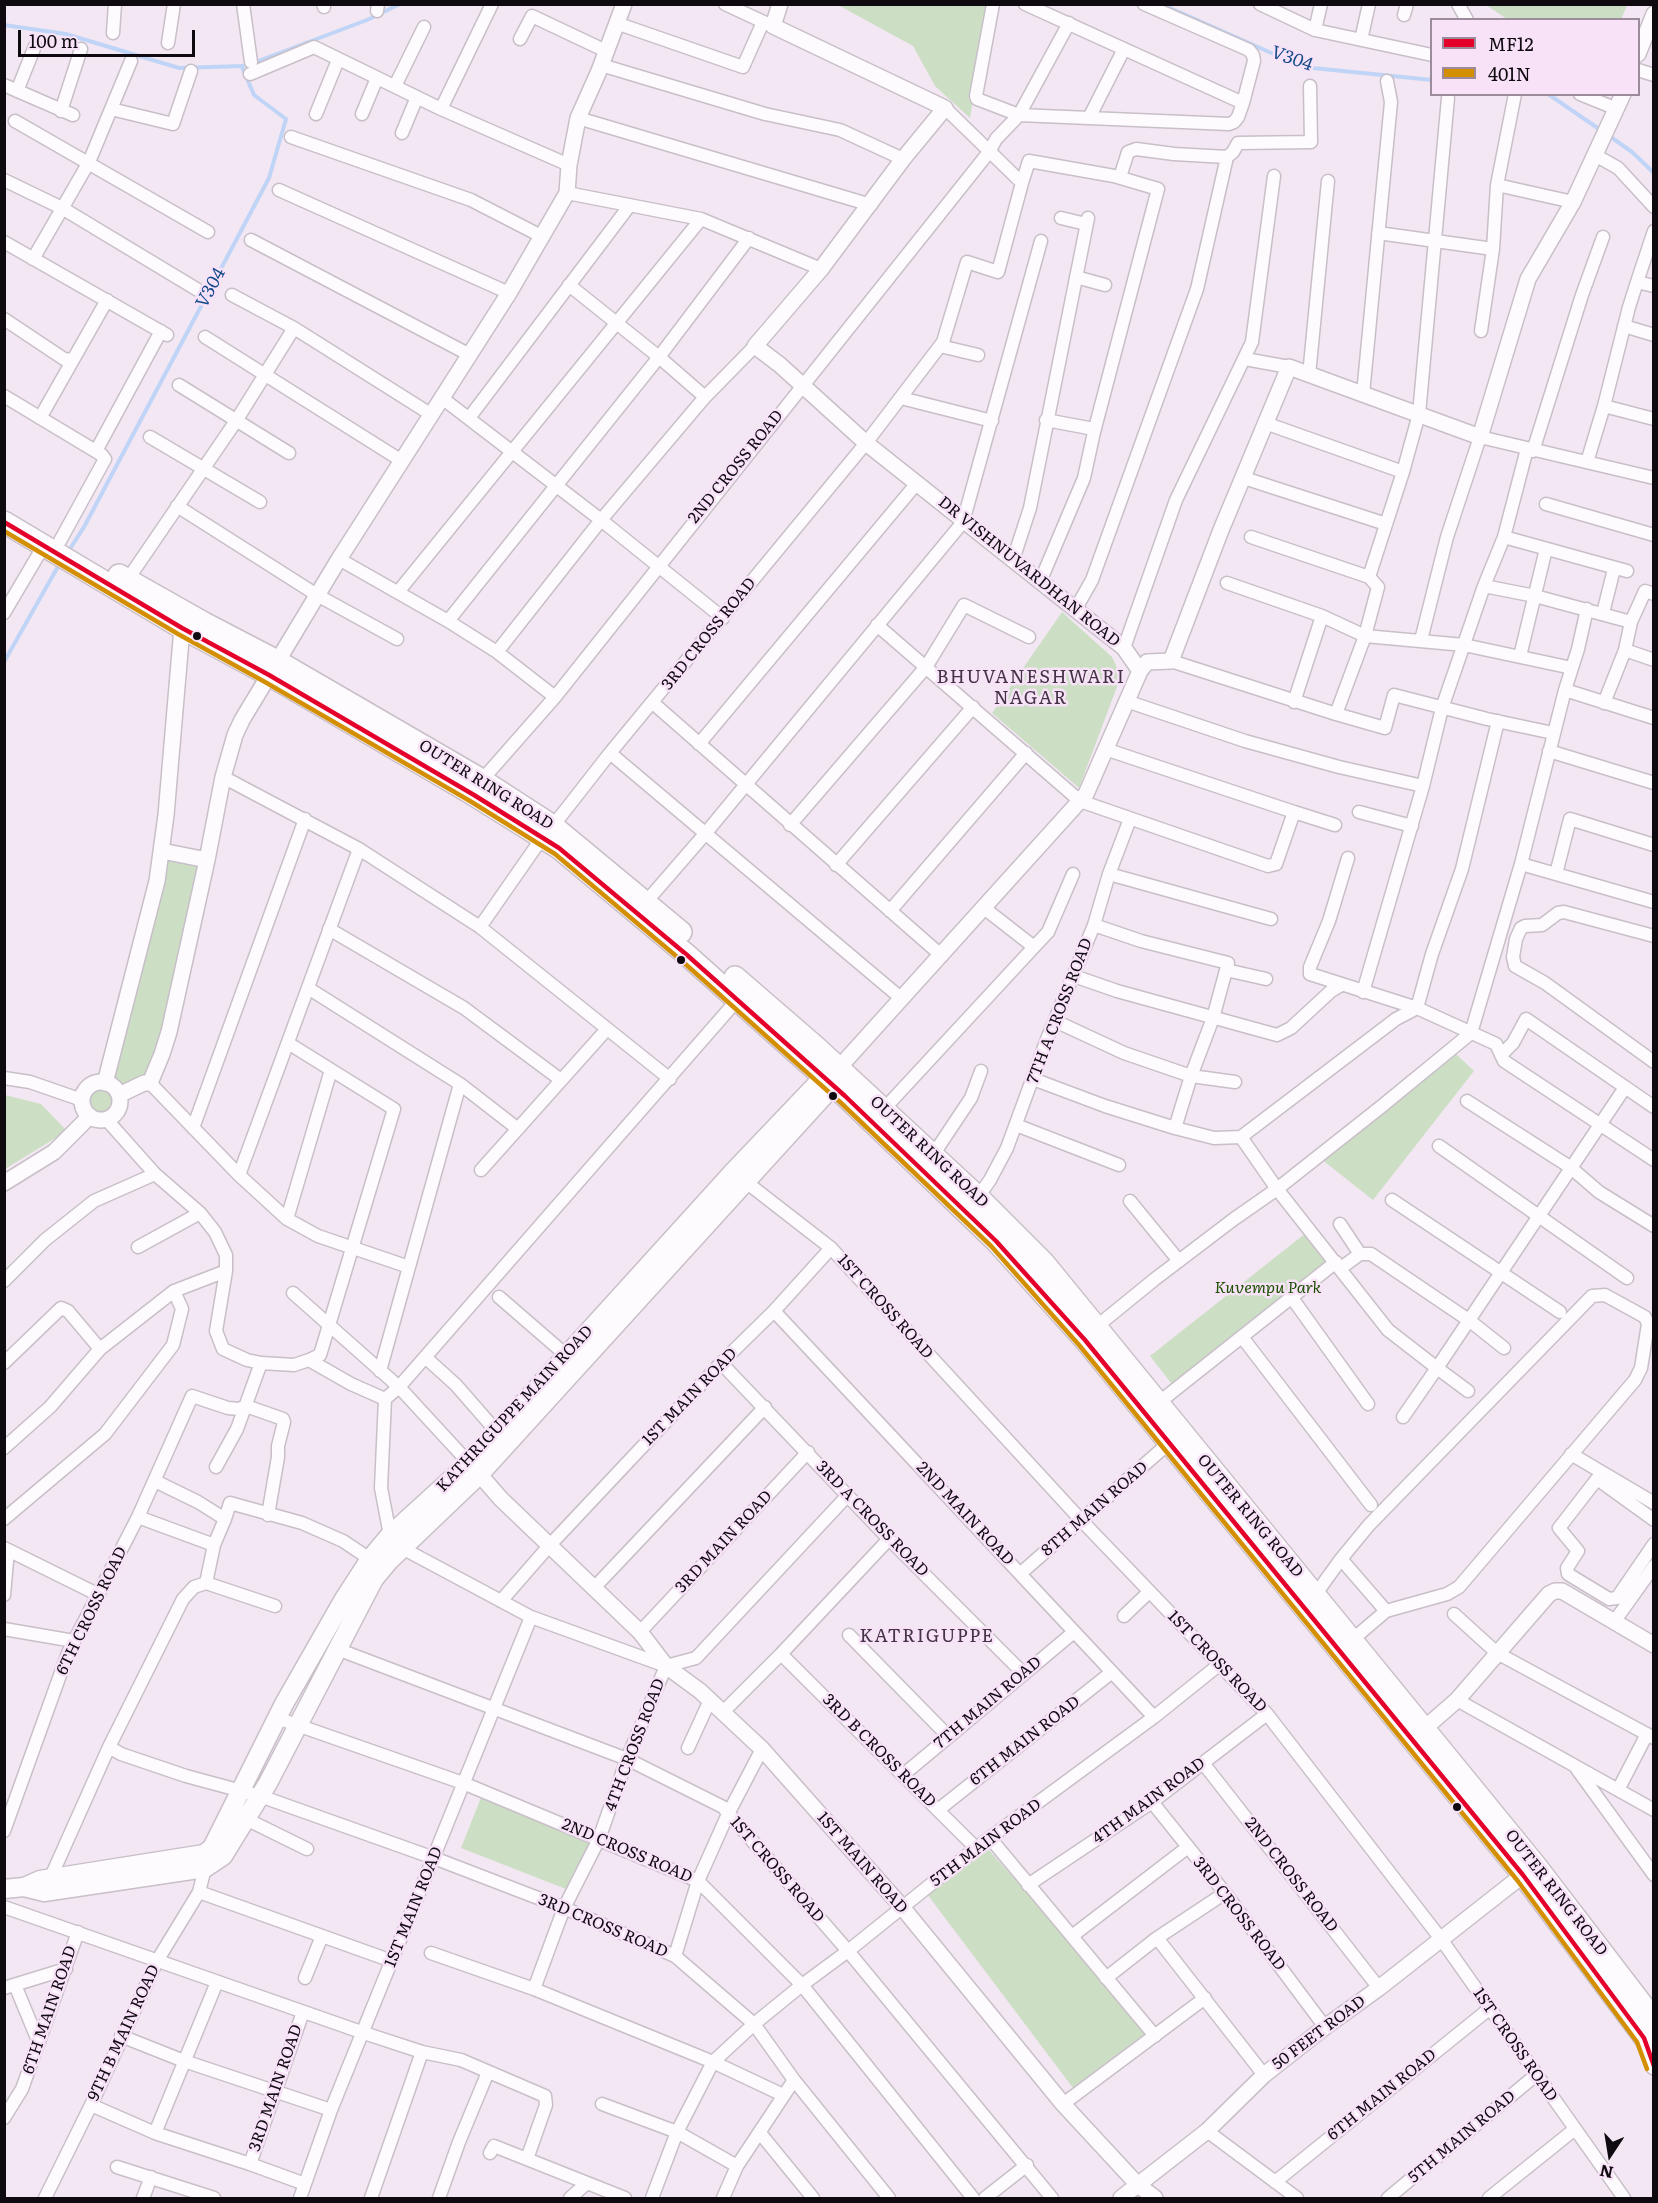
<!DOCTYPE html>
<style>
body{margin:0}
#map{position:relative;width:1658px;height:2203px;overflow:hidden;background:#f3e7f3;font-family:Literata,serif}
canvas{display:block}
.frame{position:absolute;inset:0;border:6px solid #0f0910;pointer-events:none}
.legend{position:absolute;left:1430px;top:18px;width:210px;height:78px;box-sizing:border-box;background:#f8e2f8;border:2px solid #9b8b9b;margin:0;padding:8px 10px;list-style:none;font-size:18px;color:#0f0910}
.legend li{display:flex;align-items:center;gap:12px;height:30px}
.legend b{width:30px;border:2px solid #9b8b9b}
.north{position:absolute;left:1580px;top:2125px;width:60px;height:60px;-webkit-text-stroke:4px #f8e2f8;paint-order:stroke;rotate:192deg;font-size:16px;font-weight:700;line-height:24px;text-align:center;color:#0f0910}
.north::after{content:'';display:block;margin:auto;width:21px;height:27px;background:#0f0910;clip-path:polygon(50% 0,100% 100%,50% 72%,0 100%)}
.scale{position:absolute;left:18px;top:30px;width:177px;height:27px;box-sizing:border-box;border:3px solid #0f0910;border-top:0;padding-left:8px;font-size:18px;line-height:21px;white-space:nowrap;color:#0f0910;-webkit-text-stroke:4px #f8e2f8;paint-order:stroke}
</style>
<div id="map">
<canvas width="1658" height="2203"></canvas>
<div class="frame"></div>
<ul class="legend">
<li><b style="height:8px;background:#e4002b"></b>MF12</li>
<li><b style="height:8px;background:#d48e02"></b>401N</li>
</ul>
<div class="north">N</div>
<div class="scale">100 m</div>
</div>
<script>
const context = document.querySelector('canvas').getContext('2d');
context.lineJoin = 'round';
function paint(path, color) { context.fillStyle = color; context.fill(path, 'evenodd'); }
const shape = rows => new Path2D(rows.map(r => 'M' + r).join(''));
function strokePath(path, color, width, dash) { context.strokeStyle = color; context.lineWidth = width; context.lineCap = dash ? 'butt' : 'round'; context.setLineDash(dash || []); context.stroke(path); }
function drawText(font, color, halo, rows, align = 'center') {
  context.font = font + ' Literata,serif'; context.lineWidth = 5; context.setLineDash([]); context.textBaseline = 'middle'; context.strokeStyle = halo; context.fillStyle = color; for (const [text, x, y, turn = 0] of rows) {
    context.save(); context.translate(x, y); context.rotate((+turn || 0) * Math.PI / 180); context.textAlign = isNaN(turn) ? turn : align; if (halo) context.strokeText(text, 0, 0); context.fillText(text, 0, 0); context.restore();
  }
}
const green = shape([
 [838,5,989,5,970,118,935,86,913,46],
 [1486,5,1486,4,1627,5,1621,20,1507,19],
 [1062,612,1112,657,1121,676,1079,788,992,713],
 [160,852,208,862,150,1079,107,1121,89,1106],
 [1456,1054,1474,1071,1373,1200,1321,1159],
 [5,1095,41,1104,67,1131,5,1169],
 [1306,1233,1331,1263,1174,1387,1150,1356],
 [482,1795,590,1841,571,1891,461,1848],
 [988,1849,1113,1990,1146,2033,1073,2088,927,1894]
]);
const stream = shape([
 [1161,4,1303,67,1432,80],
 [4,25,66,34,179,68,243,66],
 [253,63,367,20,400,4],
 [1548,94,1602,131],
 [1608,135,1632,152,1654,173],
 [68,552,84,527,269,178,286,119,254,95,242,67],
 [4,662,60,563]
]);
const minor = shape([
 [243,4,251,62],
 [323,4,324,7],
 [725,4,770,25],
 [993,4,976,96,977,99,1019,115,1229,124,1234,122,1238,117,1243,103,1254,61,1253,55,1249,50,1144,4],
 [1025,4,1243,103],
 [1260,4,1315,30,1432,55],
 [1458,4,1467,20],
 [377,11,378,4],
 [1404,15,1407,4],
 [616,23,743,67,763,22],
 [1315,30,1321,4],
 [113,33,115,4],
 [520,39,532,16,606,51],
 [1361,40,1369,4],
 [168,43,174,4],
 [601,65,765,114,840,130,903,159],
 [1638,70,1654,75],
 [250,74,314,47,441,109,569,165],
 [4,85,73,115],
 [395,86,424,27],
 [17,91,35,46],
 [1580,94,1617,109],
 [111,109,173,124,191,71],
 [441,109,492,4],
 [61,111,81,49],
 [316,114,338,60],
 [362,114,377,78],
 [578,118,871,205],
 [1089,118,1124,49],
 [15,121,208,232],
 [402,133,417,97],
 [291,137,471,200,543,237],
 [1595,155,1618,168,1654,207],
 [1120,177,1128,152,1136,149,1174,154,1227,157,1233,152,1238,143,1311,142,1310,86],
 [4,180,62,208,198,290],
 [1022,183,1029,161,1114,176,1158,189,1094,432,1084,478,1040,582],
 [1497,185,1573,202],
 [279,190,509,293],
 [567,193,701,219,821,269],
 [1061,218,1086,224],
 [1654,231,1637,282,1654,286],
 [1378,233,1493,249],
 [251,240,470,355],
 [4,242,167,335],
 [33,259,89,162,131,61],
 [1076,277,1105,285],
 [569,285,659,357,705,397],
 [232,295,294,328,432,415],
 [4,319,64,359,72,360],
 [1624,326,1654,335],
 [1481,331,1493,249,1497,185,1515,94],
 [205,337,402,461],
 [940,346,978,355],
 [1245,359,1289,367],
 [1309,375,1328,181],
 [179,385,289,453],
 [1363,394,1391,102,1387,81],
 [4,396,102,455,105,459,60,541],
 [442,398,601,520,723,618],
 [901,398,992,421],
 [1604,406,1629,307,1637,282],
 [40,418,107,300],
 [469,418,630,205],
 [1046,420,1094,429],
 [1265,423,1403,472],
 [150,437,260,502],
 [96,451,161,331],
 [1533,451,1582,295,1603,237],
 [1587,462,1604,406,1654,419],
 [1244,478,1386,524],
 [1546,504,1654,535],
 [177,506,317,595,397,639],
 [1251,537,1369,577],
 [1504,537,1627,571],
 [339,559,448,621,497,652,555,697],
 [1013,560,1030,508,1088,218],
 [128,579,236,421,294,328],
 [1227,583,1322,616,1365,636,1464,645,1572,668],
 [1484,586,1535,596,1631,622],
 [398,592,701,219],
 [1587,609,1578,649,1565,690,1654,718],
 [1075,610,1092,580,1197,289,1227,157],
 [4,613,43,547],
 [1603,613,1614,569],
 [448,621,659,357,749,238],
 [877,625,1080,801,1268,866,1276,864,1294,812,1105,749],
 [1421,640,1447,537,1480,437,1654,478],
 [1124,648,1176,500,1252,342,1274,176],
 [1625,650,1654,660],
 [497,652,601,520,705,397,755,346],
 [1520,656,1546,549],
 [1171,661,1336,714,1365,636,1378,587,1369,577,1403,472,1419,414,1448,98],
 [1126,701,1245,741,1339,767,1423,786,1442,708,1484,586,1504,537,1527,449],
 [1294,702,1322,616],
 [653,703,942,956],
 [1604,703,1625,650,1631,622,1645,591,1654,594],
 [1336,714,1385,728,1394,695,1487,719,1553,733],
 [1498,721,1462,869,1432,954,1417,1008,1496,1044,1504,1061,1654,1160],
 [699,744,917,483],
 [1549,751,1654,783],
 [610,753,902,999],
 [223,777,359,849,480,927,670,1079],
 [482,780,555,697,989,152,996,139,1019,115,1069,23],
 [1294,812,1335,825],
 [1359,812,1412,826],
 [790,825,926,667,964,605,1029,637],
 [553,826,610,753,866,443,943,342,967,262,998,272,1022,183,945,108],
 [1521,864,1654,902],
 [836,865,973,707],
 [1109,874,1271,919],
 [1556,874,1570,819,1654,845],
 [646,902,705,834,963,522,1041,241],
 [890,911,1026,753],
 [1094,925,1141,941,1228,963,1213,1018,1191,1076,1175,1128],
 [480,927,542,838],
 [329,929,464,1008,561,1080],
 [1654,936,1564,912,1558,913,1542,925,1525,926,1521,928,1516,939,1513,957,1515,966,1545,983,1654,1062],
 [1034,947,1048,932,1073,874],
 [1226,970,1266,979],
 [1074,976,1117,991,1277,1035,1291,1028,1331,991,1341,985],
 [308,988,460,1084,518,1129],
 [1363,992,1423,786],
 [1055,1021,1124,1053,1191,1076,1235,1082],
 [1501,1055,1513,1043,1526,1019,1654,1107],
 [4,1078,30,1082,82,1100],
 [1033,1079,1105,1106,1175,1128,1214,1138,1241,1137,1277,1189,1388,1330,1437,1368,1624,1089],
 [150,1083,239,1175,287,1219,318,1236,409,1267],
 [1467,1101,1570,1167,1599,1192,1654,1226],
 [884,1109,1034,947,984,908],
 [106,1119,155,1174,200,1213,215,1232,226,1255,226,1271,216,1331,223,1349,247,1360,261,1363,294,1365,309,1360,320,1355,394,1109,288,1043],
 [1016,1125,1119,1165],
 [193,1128,305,819],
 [1241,1137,1396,1019,1417,1008,1310,974,1310,967,1329,921,1348,858],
 [1439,1146,1627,1278],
 [933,1155,971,1098,981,1071],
 [481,1170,607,1029],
 [239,1175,359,849],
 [746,1182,831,1248,1081,1520,1267,1714,1441,1939,1624,2198],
 [978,1197,990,1180,1007,1148,1047,1039,1094,925,1109,874,1130,819],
 [1392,1200,1560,1312],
 [1130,1201,1179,1261],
 [287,1219,331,1070],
 [1340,1224,1360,1254],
 [138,1247,200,1213],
 [1341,1268,1360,1254,1371,1254,1470,1321,1504,1348],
 [4,1281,45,1240,94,1201,155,1174],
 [293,1293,399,1387,469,1463],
 [499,1297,566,1355],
 [1292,1298,1368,1404],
 [774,1311,1154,1717],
 [1096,1327,1155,1279,1234,1219,1277,1189,1382,1106,1471,1033,1521,864,1565,690],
 [1242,1337,1371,1505],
 [425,1357,456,1385,497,1432],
 [309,1360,351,1384,385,1399],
 [4,1363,61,1308,68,1311,100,1349],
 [721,1363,889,1539,1024,1674],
 [380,1371,460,1084],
 [1157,1404,1336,1262],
 [1403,1417,1437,1368,1468,1391],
 [4,1448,50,1407,100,1349,174,1291,226,1271],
 [1571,1454,1654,1503],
 [216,1467,237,1429,261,1363],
 [155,1481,198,1502,225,1519],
 [138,1517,214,1545,225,1519,230,1503,302,1523,343,1541,370,1559],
 [4,1519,105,1434,173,1345,182,1309,174,1291],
 [1654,1520,1597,1479,1559,1528,1578,1551,1567,1568,1568,1574,1609,1599,1617,1598,1654,1544],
 [390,1535,381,1488,385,1399,399,1387,738,999],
 [4,1548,99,1595],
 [402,1548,531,1617,666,1666],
 [1341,1559,1386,1611],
 [1021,1573,1169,1443],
 [206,1583,214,1545],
 [593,1589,765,1407],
 [4,1595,8,1550],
 [1315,1595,1341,1559,1369,1525,1592,1296,1605,1295,1645,1317,1648,1324,1641,1368,1635,1380,1459,1587,1447,1594,1386,1611,1352,1640],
 [501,1601,549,1546,721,1363,774,1311,831,1248],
 [1454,1614,1497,1653,1654,1738],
 [1124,1616,1149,1592],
 [1614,1622,1654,1566],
 [4,1629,74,1641],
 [640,1632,808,1452],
 [849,1635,948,1736],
 [337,1649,627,1759,723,1807,848,1951,1052,2198],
 [781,1654,976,1848],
 [666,1666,696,1658,848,1495],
 [1457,1700,1654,1810],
 [724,1711,781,1654,889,1539],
 [277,1718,463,1783,698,1881,802,1985,973,2198],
 [109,1747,121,1754,186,1776,260,1796,434,1858,564,1908,675,1956,754,2024,794,2080,889,2198],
 [688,1748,710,1700],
 [1203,1763,1379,1988],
 [1577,1769,1654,1875],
 [903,1775,1074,1632],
 [1618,1790,1647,1734],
 [1152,1802,1225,1893,1325,2027],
 [938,1810,1112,1672],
 [246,1819,307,1849],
 [4,1831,68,1653,138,1517,192,1396,228,1408,239,1409,246,1406,283,1419,284,1422,278,1446,278,1457,268,1515],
 [990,1838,1155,2036],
 [50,1879,109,1747,183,1599,194,1587,206,1583,275,1606],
 [1028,1885,1152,1802,1267,1714],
 [199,1892,392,1961],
 [4,1907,364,2033,422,2052,461,2060,545,2096,546,2105,527,2159],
 [1072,1936,1188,1847],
 [1157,1938,1264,2075],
 [431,1953,534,1989,713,2062,783,2095],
 [675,1956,698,1881,728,1814,762,1749],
 [305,1978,322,1936],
 [1106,1978,1157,1938,1225,1893],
 [15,1985,39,2043],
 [4,1988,66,1969],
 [534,1989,564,1908,599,1839,627,1759,666,1666],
 [121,2036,184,2061,331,2110],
 [602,2104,677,2132,737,2166],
 [1063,2104,1205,1998],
 [91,2105,155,2133,250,2164,305,2184],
 [4,2118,22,2089,78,1932],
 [1207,2131,1297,2198],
 [155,2133,217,1982],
 [760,2133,813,2198],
 [490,2153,494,2146,625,2198],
 [250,2164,303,2012],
 [117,2167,214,2198],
 [1275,2182,1489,2009],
 [45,2198,91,2105,157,1961,199,1892,205,1868],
 [143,2198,151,2177],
 [300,2198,331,2110,531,1617],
 [371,2198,422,2052],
 [439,2198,459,2142,488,2072],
 [570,2198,587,2183],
 [652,2198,677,2132,713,2062,754,2024,802,1985,848,1951,976,1848,1154,1717,1220,1664],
 [723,2198,737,2166,794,2080],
 [985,2198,1027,2165],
 [1388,2198,1536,2075],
 [1489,2198,1575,2129]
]);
const tertiary = shape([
 [780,4,773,26,945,108,903,159,821,269,755,346,780,365,866,443,1124,648,1140,671,1086,794,845,1061],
 [1638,54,1654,14],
 [1140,671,1147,662,1171,661,1221,530,1289,367,1480,437,1528,279,1573,202,1623,94],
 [162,851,207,860],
 '82 1101a19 19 0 1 1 38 0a19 19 0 1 1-38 0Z',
 [105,1083,157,881,166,815,182,628],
 [119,1095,144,1083,150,1083,162,1054,169,1032,207,860,223,777,235,735,242,720,339,559,509,293,567,193,569,165,578,118,599,71,624,4],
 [4,1183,54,1152,90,1116],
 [473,1467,501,1499,640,1632,666,1666,700,1691,762,1749,902,1907,1063,2104,1138,2185,1155,2198],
 [1418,1734,1457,1700,1549,1594,1555,1591,1562,1591,1654,1645],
 [1645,2041,1654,2067],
 [1121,2198,1207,2131,1264,2075,1325,2027,1379,1988,1523,1875]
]);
const secondary = shape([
 [24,1887,44,1892,205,1868,223,1856,268,1783,374,1579,389,1561,479,1475,843,1075],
 [4,1889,24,1887,40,1880,204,1854,212,1848,284,1704,344,1599,370,1559,390,1535,469,1463,732,1173,833,1067]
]);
const trunk = shape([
 [4,522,182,628,269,675,474,795,559,848,687,955,845,1096,996,1241,1085,1340,1523,1875,1654,2050],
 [119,575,204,623,277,661,482,780,553,826,681,932],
 [735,977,816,1047,978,1197,1044,1263,1536,1866,1654,2020]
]);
const bus1 = shape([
 [4,522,182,628,269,675,474,795,559,848,687,955,845,1096,996,1241,1085,1340,1523,1875,1644,2038,1654,2066]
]);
const bus2 = shape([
 [4,531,178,634,265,682,470,801,555,854,682,961,840,1102,991,1246,1079,1345,1517,1880,1637,2042,1647,2069]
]);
const markers = [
 [197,636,5,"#0f0910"],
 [681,960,5,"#0f0910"],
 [833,1096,5,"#0f0910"],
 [1457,1807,5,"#0f0910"]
];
const streetNames = [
 ["2ND CROSS ROAD",736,467,-51],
 ["DR VISHNUVARDHAN ROAD",1029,572,39],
 ["3RD CROSS ROAD",709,634,-51],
 ["OUTER RING ROAD",486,785,32],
 ["7TH A CROSS ROAD",1060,1011,-69],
 ["OUTER RING ROAD",929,1152,43],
 ["1ST CROSS ROAD",885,1307,48],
 ["1ST MAIN ROAD",690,1397,-46],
 ["KATHRIGUPPE MAIN ROAD",515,1409,-47],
 ["8TH MAIN ROAD",1095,1509,-41],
 ["2ND MAIN ROAD",965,1514,47],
 ["OUTER RING ROAD",1250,1516,50],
 ["3RD A CROSS ROAD",872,1519,46],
 ["3RD MAIN ROAD",724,1542,-47],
 ["6TH CROSS ROAD",92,1611,-64],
 ["1ST CROSS ROAD",1217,1662,46],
 ["7TH MAIN ROAD",988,1703,-40],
 ["6TH MAIN ROAD",1025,1741,-38],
 ["4TH CROSS ROAD",635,1745,-69],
 ["3RD B CROSS ROAD",879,1751,45],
 ["4TH MAIN ROAD",1149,1801,-36],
 ["5TH MAIN ROAD",986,1843,-37],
 ["2ND CROSS ROAD",627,1851,23],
 ["1ST MAIN ROAD",862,1863,49],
 ["1ST CROSS ROAD",777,1870,49],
 ["2ND CROSS ROAD",1291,1875,52],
 ["OUTER RING ROAD",1556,1893,52],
 ["1ST MAIN ROAD",414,1907,-68],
 ["3RD CROSS ROAD",1239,1914,52],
 ["3RD CROSS ROAD",603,1926,23],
 ["6TH MAIN ROAD",50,2010,-71],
 ["9TH B MAIN ROAD",124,2033,-65],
 ["50 FEET ROAD",1319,2033,-37],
 ["1ST CROSS ROAD",1515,2045,55],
 ["3RD MAIN ROAD",276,2088,-71],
 ["6TH MAIN ROAD",1382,2095,-39],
 ["5TH MAIN ROAD",1462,2137,-40]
];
const parkNames = [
 ["Kuvempu Park",1268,1288]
];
const waterNames = [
 ["V304",1292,59,19],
 ["V304",211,288,-62]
];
const neighbourhoodNames = [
 ["BHUVANESHWARI",1031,678],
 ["NAGAR",1031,699],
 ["KATRIGUPPE",927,1637]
];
paint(green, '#ccdfc5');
strokePath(stream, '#bfd4f6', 4);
strokePath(minor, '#c8bfc8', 15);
strokePath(tertiary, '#c8bfc8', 18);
strokePath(secondary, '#c8bfc8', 21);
strokePath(trunk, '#c8bfc8', 24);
strokePath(minor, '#fdfbfd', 12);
strokePath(tertiary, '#fdfbfd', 15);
strokePath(secondary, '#fdfbfd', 18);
strokePath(trunk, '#fdfbfd', 21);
strokePath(bus1, '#e4002b', 4.5);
strokePath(bus2, '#d48e02', 4.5);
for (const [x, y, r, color] of markers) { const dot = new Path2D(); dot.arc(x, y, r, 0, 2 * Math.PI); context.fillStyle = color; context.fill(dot); strokePath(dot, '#f8e2f8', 2); }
drawText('16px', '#0f0910', '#f8e2f8', streetNames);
drawText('italic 16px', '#1a5000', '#f8e2f8', parkNames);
drawText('italic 18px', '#134b8a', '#f8e2f8', waterNames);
context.letterSpacing = '1.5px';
drawText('18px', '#443345', '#f8e2f8', neighbourhoodNames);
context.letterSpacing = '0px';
</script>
